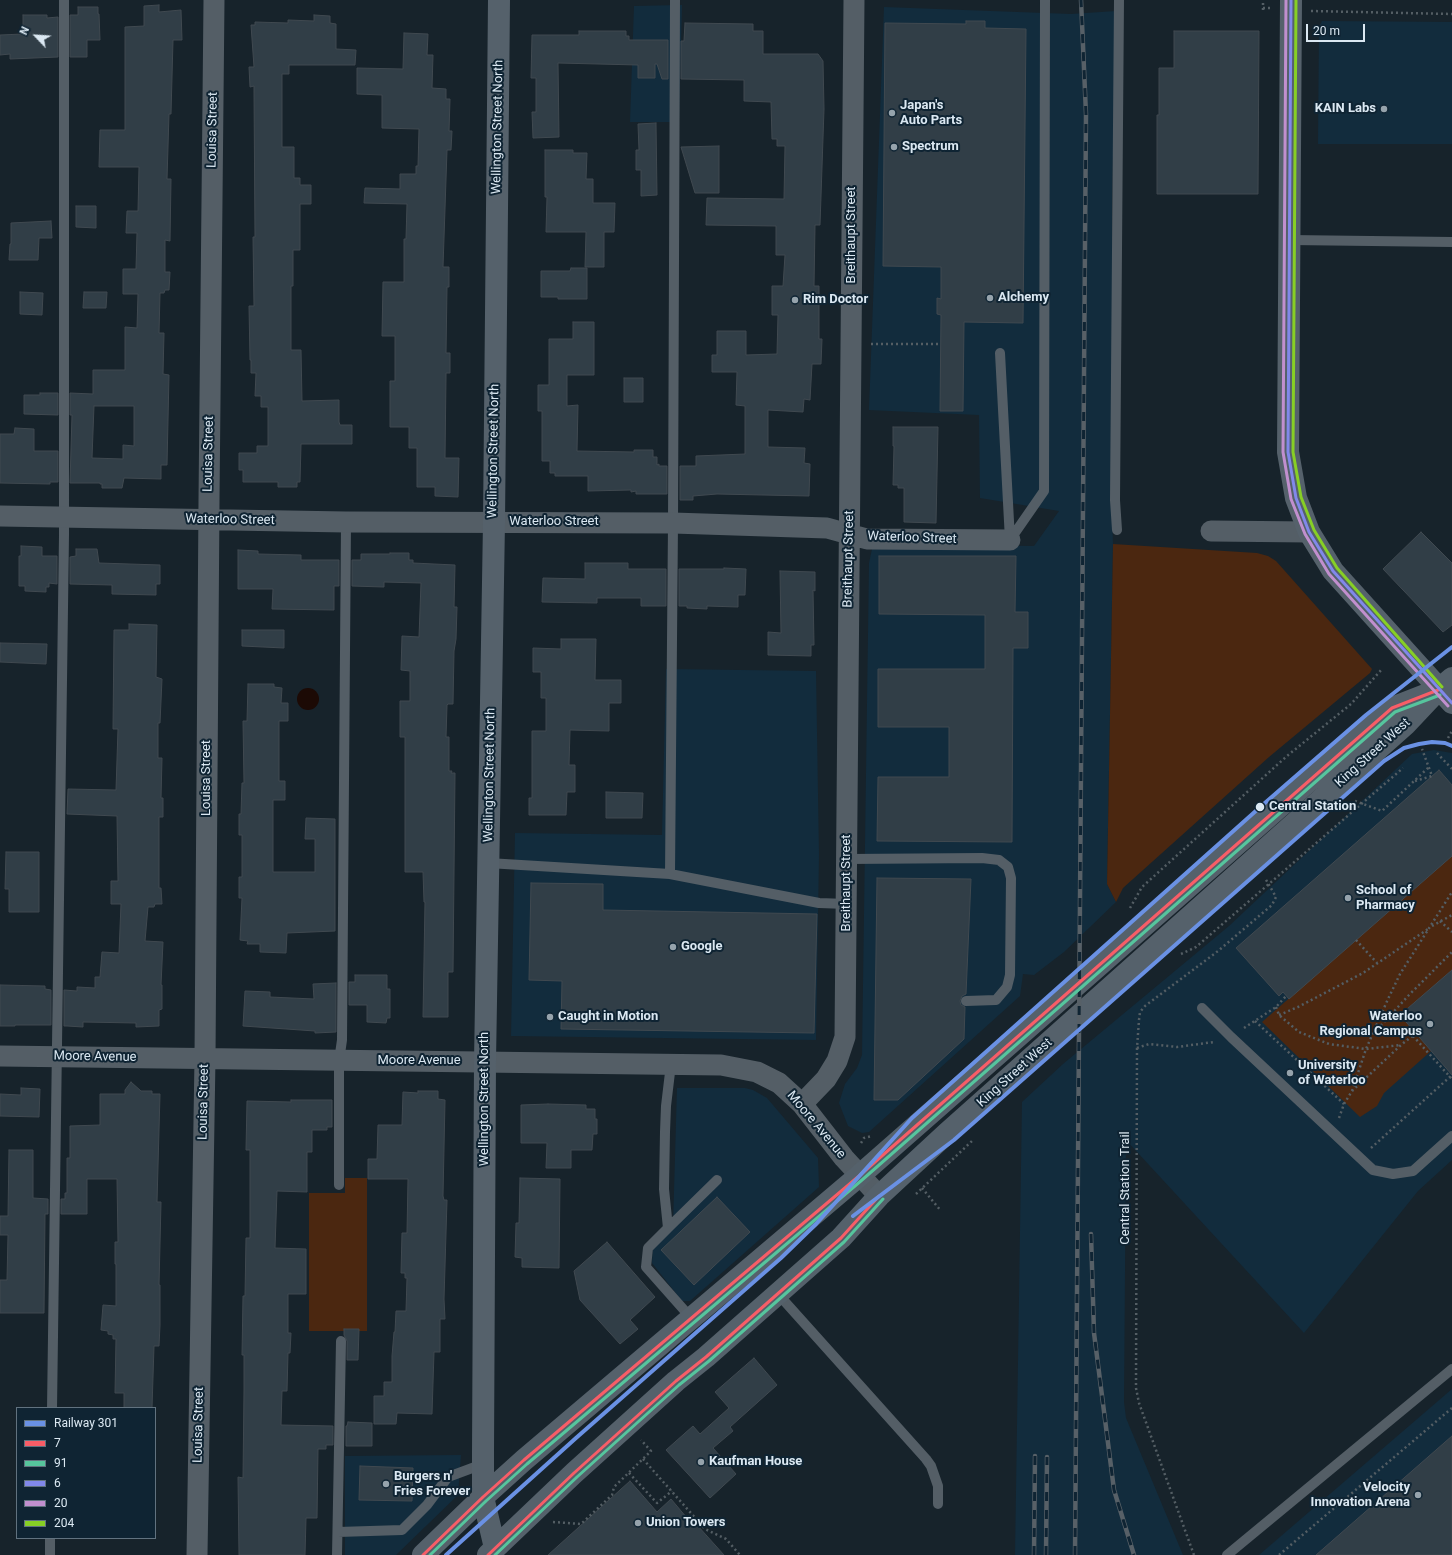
<!DOCTYPE html>
<style>
body{margin:0}
#map{position:relative;width:1452px;height:1555px;overflow:hidden;background:#17232b;font-family:Roboto,sans-serif}
canvas{display:block}
.legend{position:absolute;left:16px;top:1407px;width:140px;height:132px;box-sizing:border-box;background:#0f2433;border:1px solid #61727f;margin:0;padding:5px 7px;list-style:none;font-size:12px;color:#dbe8f2}
.legend li{display:flex;align-items:center;gap:8px;height:20px}
.legend b{width:20px;border:1px solid #61727f}
.north{position:absolute;left:16px;top:16px;width:40px;height:40px;-webkit-text-stroke:3px #0f2433;paint-order:stroke;rotate:295deg;font-size:11px;font-weight:700;line-height:16px;text-align:center;color:#dbe8f2}
.north::after{content:'';display:block;margin:auto;width:14px;height:18px;background:#dbe8f2;clip-path:polygon(50% 0,100% 100%,50% 72%,0 100%)}
.scale{position:absolute;left:1306px;top:24px;width:59px;height:18px;box-sizing:border-box;border:2px solid #dbe8f2;border-top:0;padding-left:5px;font-size:12px;line-height:14px;white-space:nowrap;color:#dbe8f2;-webkit-text-stroke:3px #0f2433;paint-order:stroke}
</style>
<div id="map">
<canvas width="1452" height="1555"></canvas>
<ul class="legend">
<li><b style="height:5px;background:#6a91e4"></b>Railway 301</li>
<li><b style="height:5px;background:#f85d67"></b>7</li>
<li><b style="height:5px;background:#56c59d"></b>91</li>
<li><b style="height:5px;background:#8188ea"></b>6</li>
<li><b style="height:5px;background:#c18fce"></b>20</li>
<li><b style="height:5px;background:#87cf25"></b>204</li>
</ul>
<div class="north">N</div>
<div class="scale">20 m</div>
</div>
<script>
const context = document.querySelector('canvas').getContext('2d');
context.lineJoin = 'round';
function paint(path, color) { context.fillStyle = color; context.fill(path, 'evenodd'); }
const shape = rows => new Path2D(rows.map(r => 'M' + r).join(''));
function strokePath(path, color, width, dash) { context.strokeStyle = color; context.lineWidth = width; context.lineCap = dash ? 'butt' : 'round'; context.setLineDash(dash || []); context.stroke(path); }
function drawText(font, color, halo, rows, align = 'center') {
  context.font = font + ' Roboto,sans-serif'; context.lineWidth = 4; context.setLineDash([]); context.textBaseline = 'middle'; context.strokeStyle = halo; context.fillStyle = color; for (const [text, x, y, turn = 0] of rows) {
    context.save(); context.translate(x, y); context.rotate((+turn || 0) * Math.PI / 180); context.textAlign = isNaN(turn) ? turn : align; if (halo) context.strokeText(text, 0, 0); context.fillText(text, 0, 0); context.restore();
  }
}
const built = shape([
 [682,5,679,122,630,122,634,6],
 [884,7,1071,14,1116,11,1112,203,1112,515,1113,544,1107,884,1116,902,1064,952,1034,975,1023,974,1020,996,869,1132,862,1133,848,1126,839,1103,845,1084,857,1068,862,1055,869,563,872,549,880,544,1034,546,1059,511,980,498,979,415,869,410],
 [1322,21,1452,22,1452,144,1318,144,1319,27],
 [666,669,816,671,819,855,816,1040,511,1036,515,833,662,835],
 [1434,750,1452,753,1452,1160,1418,1191,1304,1333,1126,1140,1124,1402,1126,1418,1183,1555,1015,1555,1022,1102,1063,1064,1229,926,1412,754],
 [677,1088,745,1088,753,1090,767,1098,818,1158,819,1187,690,1301,682,1301,652,1263,653,1244,673,1226],
 [1452,1389,1452,1555,1259,1555],
 [461,1455,458,1495,396,1555,345,1555,345,1456]
]);
const green = shape([
 [1113,544,1257,553,1268,556,1276,561,1372,669,1370,673,1269,757,1123,888,1116,902,1107,884],
 [1452,856,1452,970,1400,1015,1431,1051,1384,1093,1377,1106,1360,1117,1262,1022],
 [345,1178,367,1178,367,1331,309,1331,309,1193,345,1193]
]);
const water = shape([
 '297 699a11 11 0 1 1 22 0a11 11 0 1 1-22 0Z'
]);
const building = shape([
 [159,5,159,12,181,10,182,40,173,40,171,114,169,114,167,179,171,179,170,241,165,240,165,272,170,272,169,290,165,290,164,293,160,293,159,333,164,333,163,374,169,375,167,465,161,465,161,479,124,478,122,488,102,488,102,484,100,484,100,483,70,483,72,415,70,415,70,393,93,394,93,370,125,370,125,327,137,328,138,294,123,294,123,269,136,269,137,233,126,233,127,211,138,211,139,167,99,167,100,130,125,130,125,27,144,26,144,6,159,5],
 [94,406,134,406,134,446,123,445,123,459,92,458,94,406],
 [78,7,98,7,98,14,99,14,100,40,87,40,87,57,70,57,70,15,78,15,78,7],
 [23,15,47,15,47,18,58,17,58,57,10,59,10,54,0,55,0,35,23,34,23,15],
 [314,15,330,16,330,23,336,24,336,49,356,50,355,65,289,65,289,74,282,74,282,147,294,147,294,178,300,178,300,185,311,185,311,204,300,204,300,250,293,250,293,286,291,286,291,350,301,350,302,401,339,400,339,422,340,425,352,425,352,444,301,444,300,482,297,482,297,487,278,487,278,482,243,482,243,470,239,470,239,453,257,453,257,446,268,446,268,407,261,407,261,396,255,396,256,373,251,373,251,360,250,360,249,306,254,306,253,237,255,237,254,90,254,86,250,87,249,67,254,67,251,25,255,25,255,22,288,23,288,20,314,21,314,15],
 [966,21,985,21,985,28,1026,29,1023,323,964,322,963,411,940,411,941,315,937,314,937,298,941,299,941,267,883,266,885,23,966,24,966,21],
 [685,23,753,24,753,31,763,31,763,54,818,54,823,61,824,109,820,225,815,225,814,286,819,286,819,339,822,339,821,364,812,364,810,400,804,399,803,412,768,410,768,447,805,448,804,463,810,464,809,496,717,494,693,496,693,500,680,500,680,466,696,466,696,456,745,454,745,406,736,405,737,372,712,372,712,355,717,355,717,331,746,331,746,355,777,354,778,315,772,315,772,286,783,286,785,255,776,255,776,226,706,225,707,198,784,199,785,146,777,146,777,139,772,139,771,102,744,101,744,80,681,79,681,41,684,41,685,23],
 [579,31,626,31,626,36,629,36,629,40,668,40,668,79,662,79,657,64,655,64,655,78,638,78,638,65,558,63,559,137,533,138,532,112,536,112,536,78,531,78,532,35,579,35,579,31],
 [1174,31,1259,31,1258,194,1157,194,1157,115,1159,115,1159,68,1174,68,1174,31],
 [404,33,428,34,427,55,433,55,432,88,446,89,446,99,450,99,449,131,452,131,451,150,447,150,443,267,449,267,449,287,447,287,446,353,450,353,450,373,446,373,446,376,445,458,459,458,458,497,435,496,435,487,417,487,417,448,409,448,409,427,390,427,390,381,395,381,395,336,382,336,383,282,404,282,404,239,406,239,407,204,364,203,365,188,400,189,400,174,416,174,416,166,418,166,419,129,382,128,382,95,357,94,357,68,403,69,404,33],
 [656,123,657,195,641,196,641,170,636,170,636,150,639,150,638,124,656,123],
 [719,146,719,193,695,193,681,147,719,146],
 [545,150,573,150,573,153,587,153,586,179,593,179,593,203,615,203,614,232,604,232,604,267,585,267,586,232,546,232,547,197,545,197,545,150],
 [76,206,96,206,96,228,76,227,76,206],
 [51,221,52,238,39,238,38,260,9,260,10,244,11,244,11,223,51,221],
 [571,268,587,268,587,299,558,299,558,297,541,297,541,271,570,271,571,268],
 [20,292,43,293,42,315,20,314,20,292],
 [84,292,107,292,106,308,83,308,84,292],
 [573,322,594,322,594,375,567,375,567,406,578,405,577,451,634,452,634,450,653,450,653,457,657,457,657,465,659,464,659,466,667,466,667,494,636,494,636,491,631,492,631,490,588,491,588,476,555,476,555,473,550,473,550,461,542,461,542,411,538,411,538,385,549,385,549,339,573,339,573,322],
 [624,378,643,378,643,402,624,402,624,378],
 [40,393,58,393,58,415,24,414,24,395,40,395,40,393],
 [893,427,938,427,936,523,904,522,904,488,898,488,898,485,893,485,894,446,893,446,893,427],
 [15,428,34,429,34,451,58,451,58,482,50,482,50,484,0,483,0,434,14,434,15,428],
 [1421,532,1452,563,1452,625,1443,632,1383,569,1421,532],
 [21,546,42,547,42,556,57,556,57,584,49,583,49,587,46,587,46,592,25,591,25,586,19,586,19,556,21,556,21,546],
 [76,549,97,549,99,563,160,565,160,584,156,584,156,595,112,594,112,585,70,584,70,557,76,556,76,549],
 [238,550,258,551,258,554,301,555,301,560,339,560,339,586,334,586,334,610,272,609,273,589,238,589,238,550],
 [390,553,409,553,409,560,413,560,413,563,455,565,454,607,457,607,456,639,454,651,453,704,448,704,447,705,446,737,449,737,449,771,452,771,451,773,455,773,453,972,448,972,448,1017,423,1017,425,902,424,902,423,872,405,872,405,737,400,737,400,701,410,701,410,671,401,670,402,636,419,637,421,583,384,582,384,587,352,586,352,560,361,560,361,554,390,554,390,553],
 [879,556,1016,556,1015,612,1028,612,1028,648,1013,648,1012,842,877,841,878,777,949,777,949,727,878,727,878,669,985,669,985,615,879,614,879,556],
 [585,563,628,563,628,569,666,569,666,606,641,606,641,598,597,598,597,603,542,602,543,578,585,579,585,563],
 [724,568,746,569,745,595,738,595,738,607,707,606,707,609,687,608,687,606,679,606,679,569,724,569,724,568],
 [780,571,815,572,815,591,813,590,814,645,811,645,811,656,768,655,768,632,781,633,780,571],
 [129,624,157,625,156,677,162,679,160,723,158,723,158,758,162,758,161,798,163,798,163,817,159,817,159,888,161,888,162,904,155,904,154,907,148,907,145,941,163,942,161,985,162,985,162,1009,159,1010,159,1026,136,1027,136,1023,83,1022,83,1027,67,1026,64,1026,64,990,77,991,77,987,95,988,95,977,100,977,102,952,119,953,121,904,111,904,111,881,118,881,117,816,67,814,68,789,116,790,118,729,113,729,114,630,129,630,129,624],
 [242,630,284,630,284,648,242,646,242,630],
 [561,639,596,639,595,680,621,680,621,703,609,703,609,731,570,730,569,765,575,765,575,792,567,792,566,815,529,815,529,798,532,798,532,731,546,731,546,698,541,698,541,672,533,672,533,648,561,649,561,639],
 [0,643,47,644,46,664,0,662,0,643],
 [248,684,274,684,274,687,282,688,281,703,288,703,288,721,279,721,279,781,285,781,285,800,273,800,273,872,315,872,315,839,305,839,306,818,335,819,335,931,287,933,286,953,260,952,260,944,247,944,248,941,240,940,242,898,239,898,239,877,242,877,242,835,239,835,239,814,241,814,242,783,244,783,243,721,247,721,248,684],
 [1439,770,1452,785,1452,856,1289,999,1283,992,1279,996,1236,948,1439,770],
 [606,792,643,793,642,818,606,818,606,792],
 [6,852,39,852,39,912,9,912,9,889,5,889,6,852],
 [877,878,971,879,966,994,962,996,960,1001,961,1005,965,1007,964,1039,898,1100,874,1100,877,878],
 [531,883,603,884,603,910,817,914,814,1033,561,1029,562,981,529,980,531,883],
 [1452,970,1452,1075,1400,1015,1452,970],
 [355,975,387,975,387,989,390,989,390,1018,387,1018,386,1023,367,1022,367,1005,349,1005,349,982,355,982,355,975],
 [336,983,336,1032,315,1033,315,1031,243,1026,245,991,270,992,270,997,314,999,313,984,336,983],
 [0,985,45,986,45,989,51,990,51,1025,15,1025,15,1026,0,1026,0,985],
 [131,1082,141,1091,152,1091,152,1094,160,1094,157,1202,161,1202,159,1285,160,1285,160,1325,159,1346,154,1346,152,1408,124,1408,124,1393,115,1393,116,1339,113,1339,113,1335,108,1334,108,1331,101,1330,103,1305,116,1306,116,1264,115,1264,115,1242,118,1242,117,1179,87,1179,87,1214,61,1214,61,1199,65,1199,65,1193,67,1193,67,1158,70,1158,70,1126,100,1125,100,1094,125,1094,125,1090,131,1082],
 [21,1088,40,1089,39,1117,0,1116,0,1094,21,1095,21,1088],
 [418,1091,438,1091,438,1099,445,1100,443,1196,444,1200,447,1200,444,1299,445,1319,440,1319,440,1352,434,1352,432,1414,397,1413,396,1424,374,1424,374,1396,384,1396,384,1382,392,1382,392,1356,394,1332,395,1332,396,1311,406,1311,407,1278,405,1278,405,1273,401,1273,402,1233,407,1233,408,1179,368,1179,368,1159,377,1159,378,1125,402,1125,403,1092,418,1093,418,1091],
 [291,1100,332,1100,332,1127,327,1127,327,1130,312,1130,312,1152,307,1152,307,1192,277,1191,275,1248,306,1249,306,1294,288,1294,288,1333,291,1333,290,1353,288,1353,287,1391,282,1391,281,1425,333,1426,333,1445,326,1445,326,1449,318,1449,317,1518,306,1518,305,1555,239,1555,238,1477,243,1478,244,1390,244,1355,242,1355,243,1296,245,1296,246,1238,250,1238,250,1150,246,1150,247,1101,291,1102,291,1100],
 [548,1104,586,1105,586,1109,595,1109,595,1119,597,1119,597,1134,593,1134,592,1150,571,1150,571,1168,546,1168,547,1143,521,1143,521,1105,548,1104],
 [9,1150,33,1150,33,1198,48,1199,48,1214,45,1214,44,1313,0,1313,0,1280,7,1280,8,1235,0,1235,0,1216,8,1216,9,1150],
 [520,1178,560,1179,559,1268,522,1267,522,1258,515,1257,516,1223,519,1223,520,1178],
 [717,1197,750,1232,694,1285,661,1250,717,1197],
 [607,1242,655,1297,630,1320,638,1329,620,1344,580,1300,574,1271,607,1242],
 [344,1329,359,1329,358,1360,347,1360,347,1341,344,1335,344,1329],
 [754,1358,777,1385,730,1427,733,1431,713,1448,736,1474,710,1498,666,1450,693,1426,700,1434,729,1408,715,1392,754,1358],
 [348,1422,372,1423,372,1446,346,1446,346,1426,347,1426,348,1422],
 [1452,1436,1452,1555,1316,1555,1452,1436],
 [360,1466,413,1468,412,1501,359,1500,360,1466],
 [630,1481,657,1512,671,1499,687,1518,689,1516,724,1555,548,1555,630,1481]
]);
const path = shape([
 [1263,8,1270,8],
 [1263,10,1263,0],
 [1311,11,1452,14],
 [871,344,941,344],
 [1448,738,1452,731],
 [1437,753,1452,769],
 [1415,781,1432,776,1422,749],
 [1355,801,1382,811,1429,767],
 [1130,908,1142,887,1287,756,1351,704,1382,669],
 [1440,921,1452,932],
 [1432,926,1452,915],
 [1356,940,1377,963],
 [1181,954,1196,947,1403,768],
 [1276,1007,1279,1015,1299,1032,1329,1044,1366,1049,1401,1045],
 [1279,1015,1298,1007,1363,973,1428,929],
 [1255,1021,1344,1104],
 [1244,1028,1276,1007,1286,996],
 [1374,1033,1409,995,1452,952],
 [1413,1036,1452,1079],
 [1137,1048,1149,1044,1177,1047,1214,1042],
 [1352,1091,1366,1049,1388,999,1400,974,1452,892],
 [1339,1118,1344,1104,1352,1091,1401,1045,1416,1033],
 [861,1143,864,1138,872,1136],
 [1371,1148,1452,1075],
 [922,1188,941,1211],
 [916,1194,972,1141],
 [643,1459,705,1529,726,1539,740,1555],
 [629,1473,657,1503,672,1491],
 [553,1522,581,1524,612,1495,614,1487,651,1451,641,1440],
 [1194,1555,1139,1403,1136,1388,1137,1048,1139,1020,1140,1012,1145,1006,1218,951,1272,905,1276,897,1265,878],
 [1279,1555,1452,1408]
]);
const lane = shape([
 [1290,240,1452,242],
 [1000,353,1010,540],
 [1117,530,1115,500,1119,0],
 [1010,540,1044,491,1045,0],
 [847,859,982,858,999,860,1008,867,1011,878,1010,975,1007,987,996,1000,966,1001],
 [488,863,670,874,819,903,847,904],
 [670,874,673,523,675,0],
 [1202,1008,1231,1037,1373,1170,1393,1174,1413,1171,1452,1136],
 [671,1064,666,1106,665,1132,664,1189,668,1228,648,1248,646,1267,692,1319],
 [339,1185,339,1061,342,1040,346,522],
 [668,1228,717,1180],
 [778,1294,926,1459,931,1466,938,1486,938,1504],
 [52,1408,64,535,64,0],
 [338,1532,402,1530,427,1505,448,1477,483,1464],
 [50,1555,50,1538],
 [337,1555,341,1341],
 [1227,1555,1452,1369]
]);
const street = shape([
 [0,516,346,522,673,523,827,528,867,539,1010,540],
 [1211,531,1309,532],
 [0,1056,721,1065,757,1072,779,1083,802,1104,844,1158,879,1196],
 [802,1104,826,1079,837,1061,845,1037,854,0],
 [197,1555,205,1058,209,500,214,0]
]);
const secondary = shape([
 [1291,0,1288,452,1296,498,1309,532,1333,571,1452,703],
 [495,1548,483,1497,483,1452,485,1061,494,522,499,0],
 [423,1555,483,1497,524,1460,859,1176,1392,708,1438,690],
 [488,1555,574,1473,676,1381,706,1357,841,1238,879,1196,947,1133,1406,724,1438,690,1452,678]
]);
const rail = shape([
 [1091,1234,1094,1333,1114,1490,1134,1555],
 [1034,1555,1035,1456],
 [1046,1555,1047,1457],
 [1075,1555,1086,114,1081,0]
]);
const bus1 = shape([
 [423,1555,483,1497,524,1460,859,1176,1392,708,1438,690],
 [488,1555,574,1473,676,1381,706,1357,841,1238,879,1196]
]);
const bus2 = shape([
 [430,1555,486,1501,527,1464,862,1180,1395,712,1440,695],
 [495,1555,577,1477,679,1385,709,1361,844,1242,883,1199]
]);
const bus3 = shape([
 [1291,0,1288,452,1296,498,1309,532,1333,571,1452,703]
]);
const bus4 = shape([
 [1286,0,1283,452,1291,499,1305,534,1329,574,1448,706]
]);
const bus5 = shape([
 [1296,0,1293,452,1301,497,1314,530,1337,568,1442,687]
]);
const rail1 = shape([
 [853,1216,954,1140,1384,761,1404,748,1419,744,1432,742,1445,743,1452,746],
 [446,1555,576,1438,781,1258,816,1224,912,1118,1258,809,1366,715,1452,647]
]);
const markers = [
 [1384,109,4,"#96a3ac"],
 [892,113,4,"#96a3ac"],
 [894,147,4,"#96a3ac"],
 [990,298,4,"#96a3ac"],
 [795,300,4,"#96a3ac"],
 [1260,807,5,"#dbe8f2"],
 [1348,898,4,"#96a3ac"],
 [673,947,4,"#96a3ac"],
 [550,1017,4,"#96a3ac"],
 [1430,1024,4,"#96a3ac"],
 [1290,1073,4,"#96a3ac"],
 [701,1462,4,"#96a3ac"],
 [386,1484,4,"#96a3ac"],
 [1418,1495,4,"#96a3ac"],
 [638,1523,4,"#96a3ac"]
];
const poiNames = [
 ["Japan's",900,106],
 ["Auto Parts",900,121],
 ["KAIN Labs",1376,109,"right"],
 ["Spectrum",902,147],
 ["Alchemy",998,298],
 ["Rim Doctor",803,300],
 ["School of",1356,891],
 ["Pharmacy",1356,906],
 ["Google",681,947],
 ["Caught in Motion",558,1017],
 ["Waterloo",1422,1017,"right"],
 ["Regional Campus",1422,1032,"right"],
 ["University",1298,1066],
 ["of Waterloo",1298,1081],
 ["Kaufman House",709,1462],
 ["Burgers n'",394,1477],
 ["Fries Forever",394,1492],
 ["Velocity",1410,1488,"right"],
 ["Innovation Arena",1410,1503,"right"],
 ["Union Towers",646,1523]
];
const streetNames = [
 ["Wellington Street North",498,127,-89],
 ["Louisa Street",213,130,-89],
 ["Breithaupt Street",852,235,-90],
 ["Wellington Street North",494,451,-89],
 ["Louisa Street",209,454,-89],
 ["Waterloo Street",230,520,1],
 ["Waterloo Street",554,522],
 ["Waterloo Street",912,538,2],
 ["Breithaupt Street",849,559,-89],
 ["King Street West",1373,753,-42],
 ["Wellington Street North",490,775,-89],
 ["Louisa Street",207,778,-90],
 ["Breithaupt Street",847,883,-90],
 ["Moore Avenue",95,1057,1],
 ["Moore Avenue",419,1061],
 ["King Street West",1015,1073,-42],
 ["Wellington Street North",485,1099,-90],
 ["Louisa Street",204,1102,-89],
 ["Moore Avenue",816,1125,50],
 ["Central Station Trail",1126,1188,-90],
 ["Louisa Street",199,1425,-89]
];
const stopNames = [
 ["Central Station",1269,807]
];
paint(built, '#122c3d');
paint(green, '#4b2710');
paint(water, '#1c0a05');
paint(building, '#313e47');
strokePath(building, '#404950', 1);
strokePath(path, '#545e64', 2.5, [2, 3]);
strokePath(lane, '#545e66', 10);
strokePath(street, '#545e66', 21);
strokePath(secondary, '#55616b', 22);
strokePath(rail, '#576067', 4.5);
strokePath(rail, '#0f2433', 3, [9]);
strokePath(bus1, '#f85d67', 3);
strokePath(bus2, '#56c59d', 3);
strokePath(bus3, '#8188ea', 3);
strokePath(bus4, '#c18fce', 3);
strokePath(bus5, '#87cf25', 3);
strokePath(rail1, '#6a91e4', 4);
for (const [x, y, r, color] of markers) { const dot = new Path2D(); dot.arc(x, y, r, 0, 2 * Math.PI); context.fillStyle = color; context.fill(dot); strokePath(dot, '#0f2433', 1.5); }
drawText('bold 13px', '#dbe8f2', '#0f2433', poiNames, 'left');
drawText('13px', '#dbe8f2', '#0f2433', streetNames);
drawText('bold 13px', '#dbe8f2', '#0f2433', stopNames, 'left');
</script>
